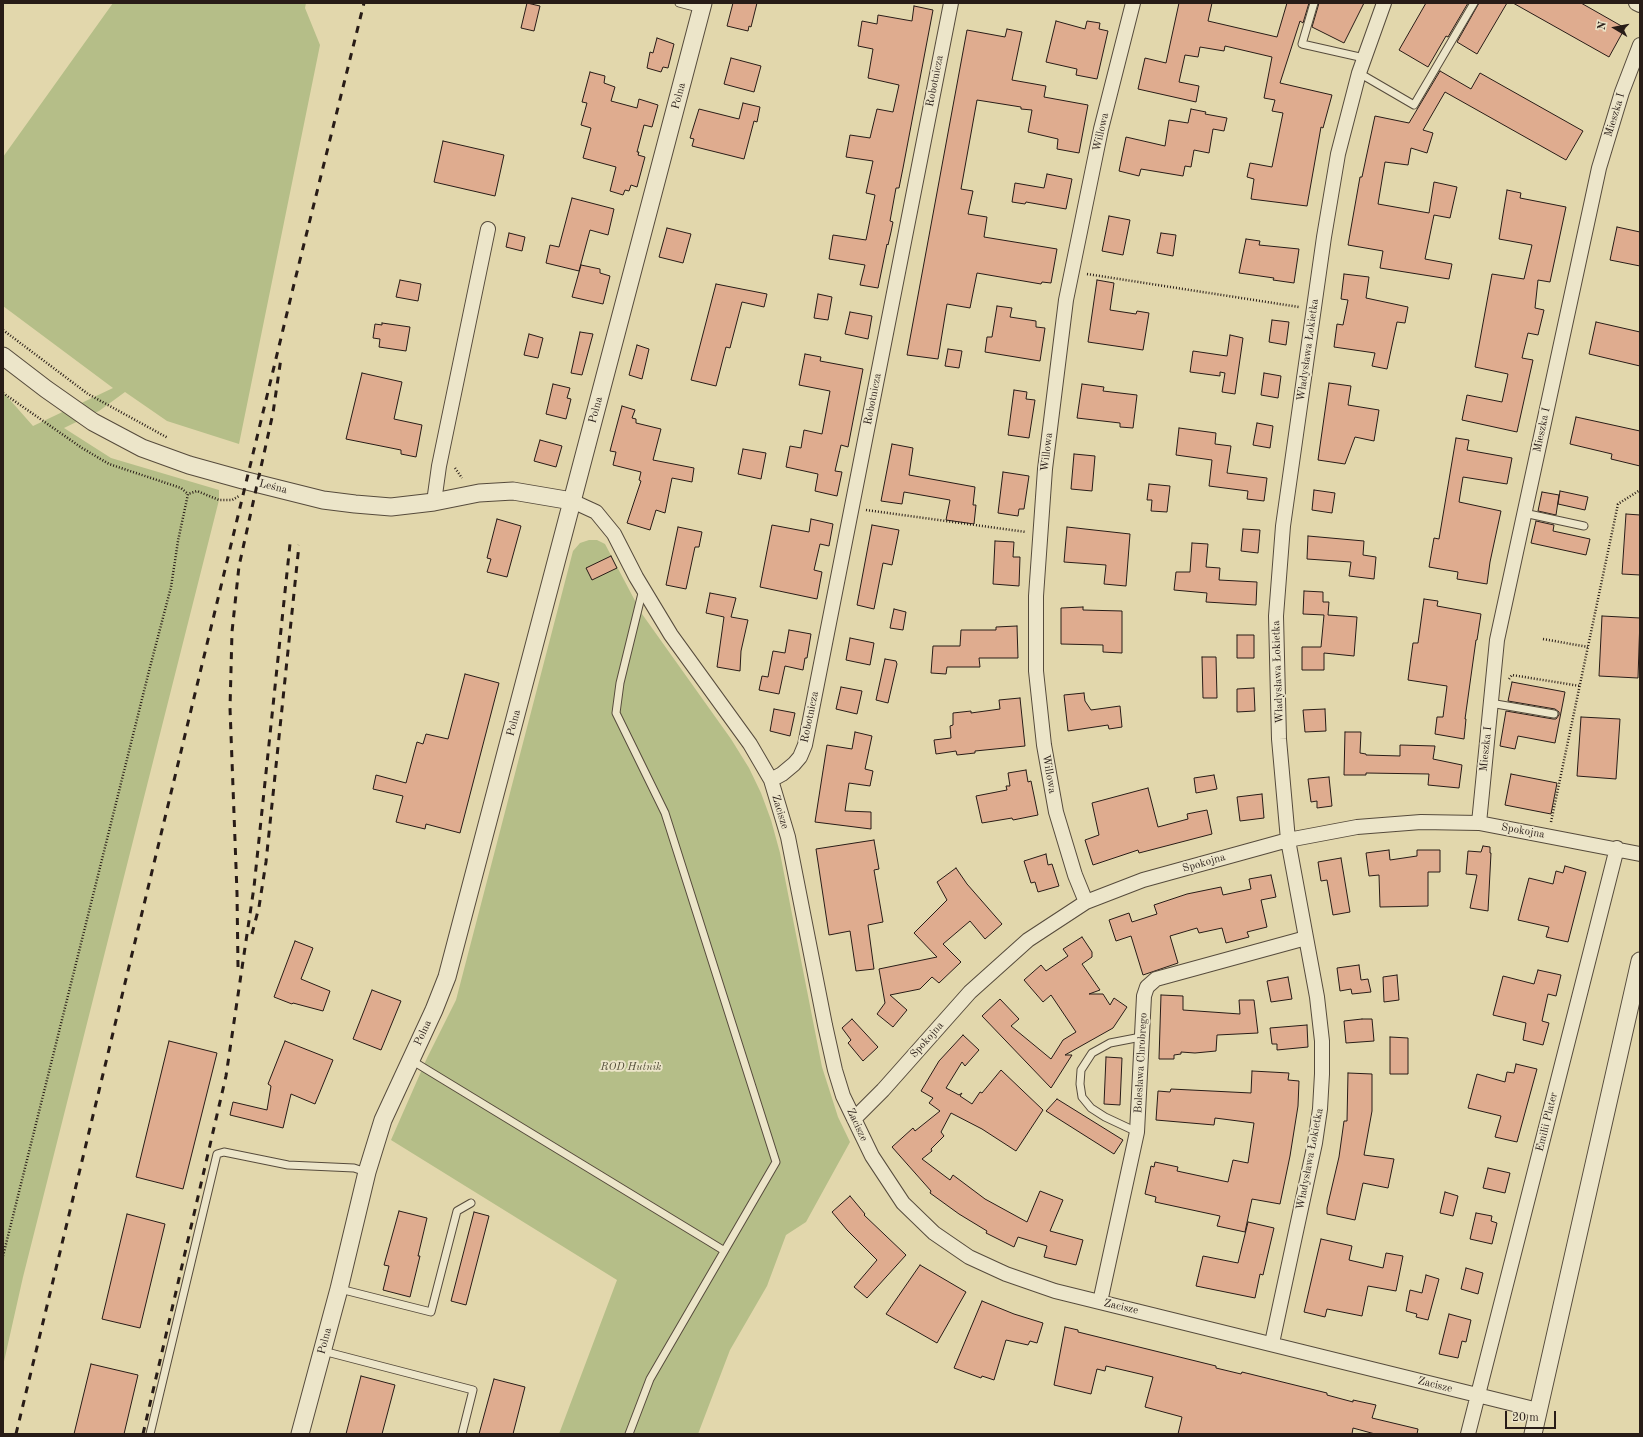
<!DOCTYPE html>
<meta charset="utf-8">
<style>
body{margin:0}
#map{position:relative;width:1643px;height:1437px;overflow:hidden;background:#e2d7ac;font-family:"Old Standard TT",serif}
canvas{display:block}
.frame{position:absolute;inset:0;border:4px solid #281c17;pointer-events:none}
.north{position:absolute;left:1595px;top:8px;width:40px;height:40px;-webkit-text-stroke:3px #ece5c9;paint-order:stroke;rotate:280deg;font-size:11px;font-weight:700;line-height:16px;text-align:center;color:#281c17}
.north::after{content:'';display:block;margin:auto;width:14px;height:18px;background:#281c17;clip-path:polygon(50% 0,100% 100%,50% 72%,0 100%)}
.scale{position:absolute;left:1505px;top:1411px;width:51px;height:18px;box-sizing:border-box;border:2px solid #281c17;border-top:0;padding-left:5px;font-size:12px;line-height:14px;white-space:nowrap;color:#281c17;-webkit-text-stroke:3px #ece5c9;paint-order:stroke}
</style>
<div id="map">
<canvas width="1643" height="1437"></canvas>
<div class="frame"></div>
<div class="north">N</div>
<div class="scale">20 m</div>
</div>
<script>
const context = document.querySelector('canvas').getContext('2d');
context.lineJoin = 'round';
function paint(path, color) { context.fillStyle = color; context.fill(path, 'evenodd'); }
const shape = rows => new Path2D(rows.map(r => 'M' + r).join(''));
function strokePath(path, color, width, dash) { context.strokeStyle = color; context.lineWidth = width; context.lineCap = dash ? 'butt' : 'round'; context.setLineDash(dash || []); context.stroke(path); }
function drawText(font, color, halo, rows, align = 'center') {
  context.font = font + ' "Old Standard TT",serif'; context.lineWidth = 3.5; context.setLineDash([]); context.textBaseline = 'middle'; context.strokeStyle = halo; context.fillStyle = color; for (const [text, x, y, turn = 0] of rows) {
    context.save(); context.translate(x, y); context.rotate((+turn || 0) * Math.PI / 180); context.textAlign = isNaN(turn) ? turn : align; if (halo) context.strokeText(text, 0, 0); context.fillText(text, 0, 0); context.restore();
  }
}
const green = shape([
 [113,3,306,3,305,8,320,45,239,444,167,421,125,392,99,411,64,428,111,458,219,490,219,500,23,1277,3,1366,3,392,33,426,113,388,3,306,3,157],
 [589,540,597,540,605,544,642,614,731,739,749,768,761,793,771,820,780,853,822,1067,838,1117,850,1142,806,1222,786,1235,767,1286,730,1350,698,1434,559,1434,617,1280,391,1140,427,1058,456,1000,573,551,580,543]
]);
const building = shape([
 [527,3,540,6,534,31,521,28,527,3],
 [733,3,757,3,751,27,749,26,748,31,727,26,733,3],
 [1179,3,1212,3,1208,21,1277,37,1287,3,1309,3,1303,23,1300,21,1280,83,1332,95,1323,128,1321,127,1307,206,1251,199,1254,179,1247,177,1250,163,1272,167,1283,113,1272,111,1275,100,1264,98,1272,57,1225,46,1224,51,1200,47,1198,57,1185,55,1179,82,1199,86,1196,102,1138,89,1145,58,1166,63,1179,3],
 [1319,3,1364,3,1344,43,1312,27,1319,3],
 [1426,3,1468,3,1448,37,1446,36,1428,67,1399,50,1426,3],
 [1479,3,1507,3,1477,54,1457,42,1479,3],
 [1513,3,1581,3,1625,28,1609,57,1513,3],
 [914,6,933,10,903,168,899,188,896,188,890,221,893,222,891,232,888,245,887,244,878,288,860,285,865,265,829,259,833,235,866,240,875,195,866,193,873,161,846,157,850,135,870,138,877,109,893,112,899,85,868,78,873,49,858,46,862,21,877,24,878,15,912,21,914,6],
 [1056,21,1085,29,1087,21,1100,23,1099,29,1108,31,1097,79,1076,75,1077,69,1046,62,1056,21],
 [1007,29,1022,32,1012,80,1046,86,1044,97,1088,105,1079,153,1057,149,1058,139,1028,132,1032,110,1021,109,1021,107,977,100,961,189,973,191,968,214,987,217,984,237,1057,249,1051,283,1042,282,1041,284,977,273,970,308,947,304,938,359,907,355,967,30,1005,37,1007,29],
 [657,38,674,44,668,68,663,67,661,72,647,68,650,52,653,53,657,38],
 [731,58,761,66,754,92,724,84,731,58],
 [1440,71,1471,89,1480,73,1583,131,1566,160,1445,92,1423,130,1433,133,1427,153,1411,148,1408,165,1385,162,1378,204,1429,213,1434,182,1457,187,1450,218,1434,215,1425,259,1452,264,1449,279,1380,268,1383,251,1348,245,1360,177,1362,177,1375,116,1409,123,1440,71],
 [590,72,605,76,604,83,615,87,611,101,637,108,639,99,658,105,652,127,644,125,637,152,639,152,638,155,645,157,637,187,631,185,629,191,625,190,623,195,610,191,616,167,583,158,591,128,581,125,587,103,582,102,590,72],
 [743,103,760,107,757,122,754,121,744,159,692,146,694,139,690,138,699,109,739,119,743,103],
 [1191,109,1206,112,1205,114,1227,118,1224,131,1213,129,1209,153,1194,150,1191,167,1185,166,1183,176,1141,169,1139,176,1119,171,1126,137,1165,146,1169,120,1188,123,1191,109],
 [443,141,504,155,495,196,434,182,443,141],
 [1047,174,1072,179,1066,209,1026,202,1025,204,1012,202,1015,183,1044,188,1047,174],
 [1507,190,1521,193,1520,198,1566,207,1550,282,1538,280,1535,308,1544,310,1538,335,1528,333,1522,358,1533,360,1517,432,1462,420,1467,395,1502,402,1508,374,1475,367,1492,274,1524,279,1532,245,1499,239,1507,190],
 [572,198,614,209,608,235,590,230,579,271,546,263,550,245,559,247,572,198],
 [1109,216,1130,220,1123,255,1102,251,1109,216],
 [1617,227,1640,232,1640,266,1610,260,1617,227],
 [667,228,691,234,683,263,659,257,667,228],
 [509,233,525,237,522,251,506,247,509,233],
 [1161,233,1176,235,1173,256,1157,253,1161,233],
 [1246,239,1260,241,1259,245,1299,249,1294,283,1273,280,1274,278,1239,273,1246,239],
 [581,265,600,269,600,273,610,276,603,304,572,297,581,265],
 [1344,274,1369,277,1366,298,1408,307,1405,323,1397,322,1387,369,1372,366,1375,353,1334,347,1337,324,1343,325,1348,300,1341,299,1344,274],
 [400,280,421,284,418,301,396,297,400,280],
 [1097,280,1114,283,1110,310,1136,314,1137,311,1149,313,1143,350,1088,342,1097,280],
 [716,284,767,294,764,307,742,302,730,348,726,347,716,386,691,380,716,284],
 [818,294,832,297,828,320,814,318,818,294],
 [997,306,1012,308,1010,317,1036,321,1036,327,1045,328,1040,361,985,352,987,337,992,337,997,306],
 [850,312,872,316,868,339,845,334,850,312],
 [1272,320,1289,322,1286,345,1269,342,1272,320],
 [1596,322,1640,332,1640,366,1589,354,1596,322],
 [382,323,410,327,406,351,379,347,380,339,373,338,375,324,382,325,382,323],
 [580,332,593,334,582,375,571,373,580,332],
 [529,334,543,338,538,358,524,355,529,334],
 [1230,335,1243,338,1235,394,1222,392,1225,373,1220,372,1220,376,1190,372,1193,351,1227,356,1230,335],
 [637,345,649,349,642,379,629,375,637,345],
 [948,349,962,351,959,368,945,366,948,349],
 [805,354,821,357,820,361,863,369,848,447,841,445,835,471,842,472,837,496,815,491,818,474,786,467,790,446,801,448,804,430,822,434,830,391,799,385,805,354],
 [362,373,402,382,394,419,422,425,416,457,401,454,401,450,346,439,362,373],
 [1264,373,1281,376,1278,398,1261,395,1264,373],
 [1329,383,1351,386,1348,405,1379,410,1374,441,1355,437,1345,464,1318,460,1329,383],
 [553,384,570,388,567,398,571,399,566,419,546,414,553,384],
 [1082,384,1104,387,1103,391,1137,395,1133,428,1120,427,1120,423,1077,418,1082,384],
 [1014,390,1027,392,1026,399,1035,400,1029,438,1008,435,1014,390],
 [622,406,635,410,632,418,636,419,636,423,661,429,653,460,694,468,692,482,672,478,665,513,656,510,650,530,627,523,641,481,639,480,641,472,613,465,616,452,610,451,622,406],
 [1576,417,1640,431,1640,466,1611,459,1612,454,1570,444,1576,417],
 [1257,423,1273,426,1270,448,1253,445,1257,423],
 [1179,428,1216,433,1215,444,1231,446,1227,473,1267,478,1264,501,1247,499,1248,491,1209,486,1212,460,1176,455,1179,428],
 [1456,438,1469,440,1467,450,1512,458,1507,484,1463,477,1459,502,1501,511,1490,562,1487,584,1457,579,1458,572,1429,567,1434,538,1439,539,1456,438],
 [540,440,562,446,556,467,534,461,540,440],
 [892,444,913,448,909,475,975,487,973,505,976,505,974,524,946,520,950,500,904,492,902,504,881,501,892,444],
 [743,449,766,453,761,479,738,474,743,449],
 [1074,454,1095,456,1092,491,1071,489,1074,454],
 [1003,472,1029,476,1024,509,1019,509,1018,516,998,513,1003,472],
 [1149,484,1170,486,1167,512,1151,511,1152,500,1147,500,1149,484],
 [1314,490,1335,493,1332,513,1312,510,1314,490],
 [1560,491,1588,497,1585,510,1558,504,1560,491],
 [1542,492,1559,495,1556,515,1538,511,1542,492],
 [1626,514,1640,515,1640,575,1622,574,1626,514],
 [497,519,521,526,507,577,487,572,491,559,487,558,497,519],
 [811,519,833,524,829,546,820,544,814,570,822,572,817,599,760,587,772,525,809,532,811,519],
 [1536,521,1554,525,1553,531,1590,539,1586,555,1531,543,1536,521],
 [872,525,899,530,892,565,883,563,874,609,857,605,872,525],
 [678,527,702,532,699,547,695,547,686,589,666,585,678,527],
 [1067,527,1130,534,1126,586,1104,584,1106,565,1064,562,1067,527],
 [1243,529,1260,530,1258,553,1241,551,1243,529],
 [1308,536,1364,541,1363,555,1376,557,1374,579,1349,576,1351,562,1307,559,1308,536],
 [995,541,1014,542,1013,557,1020,557,1019,586,993,584,995,541],
 [1192,543,1208,544,1206,567,1220,568,1219,580,1257,582,1256,605,1206,602,1207,593,1174,590,1176,572,1190,572,1192,543],
 [611,556,617,568,592,580,586,568,611,556],
 [1304,591,1323,592,1323,602,1329,602,1328,615,1357,617,1354,656,1324,653,1324,670,1302,670,1302,647,1321,647,1324,615,1303,614,1304,591],
 [710,593,736,598,731,617,748,620,741,651,740,671,717,667,724,617,706,613,710,593],
 [1424,599,1438,601,1437,606,1481,614,1477,640,1476,640,1465,719,1466,719,1464,739,1435,734,1437,717,1443,717,1447,686,1408,680,1413,643,1418,643,1424,599],
 [1083,607,1083,610,1122,611,1122,653,1103,652,1103,645,1061,644,1061,608,1083,607],
 [894,609,906,612,903,630,890,628,894,609],
 [1602,616,1640,618,1638,678,1599,676,1602,616],
 [1017,626,1018,658,979,658,980,667,947,667,946,674,931,673,933,646,960,646,961,630,996,630,996,627,1017,626],
 [789,630,811,634,807,658,805,658,803,670,785,666,779,694,759,690,762,676,768,677,773,651,785,653,789,630],
 [1237,635,1254,635,1254,658,1237,658,1237,635],
 [850,638,874,643,870,665,846,660,850,638],
 [1202,657,1216,657,1217,698,1203,698,1202,657],
 [885,659,896,661,897,664,888,703,876,700,885,659],
 [465,674,499,683,460,833,426,824,425,829,396,822,403,796,373,789,376,775,406,783,417,742,423,744,426,734,448,739,465,674],
 [1512,682,1565,692,1555,743,1518,736,1515,749,1500,746,1506,711,1553,719,1556,719,1559,715,1559,712,1555,709,1508,701,1512,682],
 [841,687,862,691,857,714,836,709,841,687],
 [1254,688,1255,711,1237,712,1237,689,1254,688],
 [1084,693,1085,701,1091,710,1120,706,1122,727,1109,729,1108,725,1068,731,1064,695,1084,693],
 [1020,698,1025,746,975,751,975,753,957,755,956,751,936,754,934,740,951,738,950,726,953,725,953,713,971,711,971,713,1000,709,999,700,1020,698],
 [774,709,795,713,790,736,770,731,774,709],
 [1325,709,1326,731,1305,732,1303,710,1325,709],
 [1581,717,1620,719,1616,779,1577,776,1581,717],
 [855,732,872,736,865,769,873,771,870,786,849,783,845,811,871,812,871,829,815,822,827,745,852,749,855,732],
 [1345,732,1361,732,1360,753,1366,754,1366,755,1400,756,1400,745,1435,746,1433,759,1462,765,1459,788,1428,785,1429,774,1366,773,1366,775,1344,775,1345,732],
 [1026,770,1028,782,1031,781,1038,815,1013,820,1012,818,982,823,976,796,1007,790,1006,786,1010,786,1008,773,1026,770],
 [1511,774,1557,783,1551,814,1505,805,1511,774],
 [1214,775,1217,789,1196,793,1194,778,1214,775],
 [1329,777,1332,806,1317,808,1317,801,1311,802,1308,779,1329,777],
 [1148,788,1158,827,1188,819,1187,814,1207,810,1212,834,1139,853,1138,850,1093,865,1085,840,1099,835,1092,803,1148,788],
 [1262,794,1264,818,1240,821,1237,797,1262,794],
 [874,840,879,869,874,870,883,922,868,925,874,969,856,971,850,931,829,935,816,849,874,840],
 [1483,846,1490,847,1490,853,1491,853,1488,911,1470,908,1477,875,1466,874,1468,851,1481,852,1483,846],
 [1389,850,1390,860,1417,856,1417,850,1440,850,1440,872,1428,872,1428,906,1380,907,1379,875,1369,876,1366,853,1389,850],
 [1046,854,1048,865,1052,864,1059,886,1038,892,1035,882,1031,883,1024,861,1046,854],
 [1341,858,1350,912,1333,915,1327,880,1321,881,1318,862,1341,858],
 [1565,866,1586,872,1568,942,1546,937,1549,927,1518,920,1529,878,1553,884,1556,871,1563,873,1565,866],
 [956,868,967,884,1002,924,985,939,970,921,943,944,961,962,939,983,932,977,920,989,890,995,907,1010,893,1027,877,1014,885,1003,879,969,937,957,914,933,947,900,937,882,956,868],
 [1271,875,1276,897,1261,900,1267,927,1247,932,1249,937,1226,943,1222,928,1199,933,1197,928,1170,936,1178,963,1143,975,1131,936,1116,941,1109,920,1129,913,1132,922,1157,914,1154,905,1187,894,1221,887,1223,895,1251,889,1249,879,1271,875],
 [1082,937,1092,952,1092,957,1082,964,1100,990,1089,994,1103,994,1110,1005,1114,998,1127,1007,1113,1028,1065,1055,1072,1055,1051,1088,982,1016,1000,999,1019,1019,1011,1026,1051,1059,1063,1040,1076,1032,1051,995,1043,1002,1024,980,1041,965,1046,971,1068,956,1063,949,1082,937],
 [295,941,313,948,301,979,330,991,323,1011,293,1003,292,1004,274,997,295,941],
 [1359,965,1361,980,1368,979,1371,992,1352,994,1351,989,1340,991,1337,968,1359,965],
 [1538,970,1561,975,1556,996,1548,994,1542,1021,1549,1023,1543,1045,1523,1040,1526,1023,1493,1015,1503,976,1534,984,1538,970],
 [1397,975,1399,1000,1384,1002,1383,977,1397,975],
 [1288,977,1292,999,1271,1002,1267,981,1288,977],
 [372,990,401,1001,381,1050,353,1039,372,990],
 [1161,995,1183,996,1183,1010,1240,1014,1239,1000,1254,1000,1258,1033,1217,1035,1216,1051,1195,1053,1181,1052,1181,1054,1174,1055,1174,1059,1159,1059,1161,995],
 [852,1019,878,1047,863,1061,848,1043,851,1040,842,1028,852,1019],
 [1362,1019,1372,1019,1374,1041,1346,1043,1344,1021,1362,1019],
 [1307,1025,1308,1047,1277,1050,1277,1044,1272,1044,1270,1028,1307,1025],
 [963,1035,979,1050,965,1066,962,1062,946,1088,959,1095,962,1093,960,1096,972,1104,980,1092,982,1093,1001,1070,1043,1110,1016,1151,982,1129,951,1113,941,1132,944,1136,931,1149,932,1151,922,1159,950,1180,953,1175,985,1199,1027,1222,1040,1191,1063,1200,1050,1231,1083,1240,1076,1265,1044,1257,1047,1246,1018,1237,1014,1247,986,1233,987,1231,959,1214,930,1193,931,1191,892,1147,913,1128,915,1131,940,1111,929,1103,933,1098,921,1091,939,1061,963,1035],
 [1390,1037,1408,1038,1408,1074,1390,1074,1390,1037],
 [169,1041,217,1053,183,1189,136,1177,169,1041],
 [285,1041,333,1060,315,1104,291,1094,283,1128,230,1115,233,1102,267,1110,271,1086,268,1084,285,1041],
 [1106,1057,1122,1058,1120,1105,1104,1104,1106,1057],
 [1516,1064,1537,1069,1517,1142,1495,1137,1501,1116,1468,1108,1477,1074,1505,1082,1507,1072,1514,1073,1516,1064],
 [1252,1071,1289,1073,1288,1080,1299,1081,1298,1106,1290,1156,1280,1204,1252,1199,1245,1232,1217,1226,1220,1216,1155,1202,1156,1197,1145,1194,1151,1166,1154,1167,1155,1162,1178,1167,1177,1171,1228,1182,1233,1160,1248,1163,1254,1123,1215,1118,1214,1125,1156,1120,1158,1091,1170,1092,1171,1089,1251,1093,1252,1071],
 [1348,1073,1372,1074,1372,1111,1364,1155,1394,1159,1388,1188,1363,1183,1355,1220,1327,1214,1327,1208,1339,1157,1344,1121,1347,1121,1348,1073],
 [1057,1099,1123,1140,1114,1154,1046,1111,1057,1099],
 [1488,1168,1510,1173,1505,1193,1483,1188,1488,1168],
 [1445,1192,1458,1196,1453,1216,1440,1213,1445,1192],
 [850,1196,865,1214,864,1215,906,1255,867,1298,854,1287,877,1260,847,1230,832,1212,850,1196],
 [399,1211,427,1218,418,1256,420,1256,410,1297,383,1290,389,1266,384,1265,399,1211],
 [474,1212,489,1216,466,1305,451,1301,474,1212],
 [1476,1213,1492,1216,1491,1221,1497,1223,1492,1244,1470,1239,1476,1213],
 [127,1214,165,1224,140,1328,102,1319,127,1214],
 [1248,1222,1274,1228,1263,1275,1260,1274,1255,1298,1196,1286,1203,1256,1238,1263,1248,1222],
 [1321,1239,1352,1246,1349,1260,1383,1268,1386,1253,1403,1256,1396,1291,1368,1286,1362,1316,1327,1309,1325,1317,1304,1312,1321,1239],
 [920,1265,966,1292,937,1343,886,1314,920,1265],
 [1466,1268,1483,1273,1478,1294,1461,1289,1466,1268],
 [1426,1275,1439,1279,1428,1320,1416,1317,1417,1314,1406,1311,1410,1290,1422,1293,1426,1275],
 [982,1301,1014,1314,1043,1323,1037,1343,1030,1341,1028,1345,1006,1340,994,1380,982,1376,981,1378,954,1368,982,1301],
 [1449,1314,1471,1320,1466,1342,1462,1341,1458,1358,1439,1354,1449,1314],
 [1065,1327,1078,1330,1078,1332,1216,1366,1216,1368,1241,1374,1242,1372,1327,1393,1327,1395,1353,1402,1353,1400,1376,1405,1372,1418,1418,1429,1417,1434,1375,1434,1353,1428,1352,1434,1178,1434,1182,1417,1145,1407,1153,1377,1106,1366,1105,1371,1097,1369,1091,1394,1054,1385,1065,1327],
 [91,1364,138,1375,124,1434,74,1434,91,1364],
 [361,1376,395,1385,382,1434,346,1434,361,1376],
 [494,1379,525,1387,513,1434,479,1434,494,1379]
]);
const path = shape([
 [1087,274,1299,307],
 [3,330,88,394,168,438],
 [3,393,82,448,109,464,181,488,188,494],
 [455,468,462,478],
 [866,510,1026,532],
 [1543,639,1588,647],
 [1509,679,1512,675,1580,686],
 [1551,822,1618,504,1640,490],
 [3,1256,149,671,171,587,178,541,188,494,197,491,219,500,232,500,239,496]
]);
const service = shape([
 [679,3,702,9],
 [1314,3,1302,44,1364,58],
 [1359,73,1414,105,1474,3],
 [1524,513,1584,526],
 [1490,703,1554,714],
 [411,1060,723,1250],
 [1137,1132,1105,1117,1091,1108,1082,1097,1080,1084,1081,1070,1092,1053,1110,1043,1141,1037],
 [340,1289,431,1312,457,1211,471,1203],
 [323,1351,473,1390,462,1434],
 [150,1434,217,1154,224,1152,288,1165,354,1168,366,1172],
 [629,1434,650,1379,776,1162,665,813,616,713,620,683,643,589]
]);
const minor = shape([
 [1636,3,1640,5],
 [572,501,596,512,614,534,636,577,671,635,750,744,771,780,788,837,825,1025,835,1070,843,1096,872,1156,903,1203,934,1233,969,1257,1006,1274,1055,1291,1538,1410],
 [434,502,439,466,488,229],
 [771,780,782,774,794,764,800,757,805,745,951,3],
 [1479,823,1497,640,1599,168,1622,92,1640,45],
 [1086,902,1075,875,1056,812,1044,745,1036,671,1036,596,1045,469,1066,300,1101,129,1133,3],
 [854,1119,883,1090,970,992,1028,940,1086,902,1143,880,1288,840,1357,827,1421,822,1479,823,1640,854],
 [1100,1302,1137,1132,1144,996,1147,987,1156,979,1306,938],
 [1272,1343,1315,1143,1320,1109,1322,1074,1322,1041,1317,997,1288,840,1279,739,1276,616,1283,526,1324,237,1338,154,1359,73,1384,3],
 [1468,1434,1617,848]
]);
const tertiary = shape([
 [3,356,46,389,93,422,142,448,189,465,243,480,323,500,355,504,391,507,434,502,479,493,513,491,572,501],
 [300,1434,339,1289,367,1172,383,1120,434,1010,447,977,703,3],
 [1533,1434,1640,961]
]);
const rail = shape([
 [252,934,259,907,266,862,299,545],
 [238,967,237,893,230,708,232,632,239,566,273,413,281,358],
 [16,1434,295,280,364,3],
 [143,1434,226,1076,254,887,290,544]
]);
const streetNames = [
 ["Robotnicza",935,81,-79],
 ["Polna",679,96,-75],
 ["Mieszka I",1615,115,-73],
 ["Willowa",1101,132,-77],
 ["Władysława Łokietka",1308,350,-82],
 ["Robotnicza",873,399,-79],
 ["Polna",596,410,-75],
 ["Mieszka I",1542,430,-78],
 ["Willowa",1047,452,-83],
 ["Leśna",273,487,14],
 ["Władysława Łokietka",1278,672,-92],
 ["Robotnicza",810,717,-78],
 ["Polna",514,723,-75],
 ["Mieszka I",1486,749,-84],
 ["Willowa",1049,774,80],
 ["Zacisze",780,812,73],
 ["Spokojna",1523,831,10],
 ["Spokojna",1204,863,-16],
 ["Polna",423,1033,-65],
 ["Spokojna",927,1040,-48],
 ["Bolesława Chrobrego",1141,1063,-87],
 ["Emilii Plater",1547,1122,-76],
 ["Zacisze",857,1125,65],
 ["Władysława Łokietka",1310,1159,-79],
 ["Zacisze",1121,1307,13],
 ["Polna",325,1341,-75],
 ["Zacisze",1435,1385,14]
];
const parkNames = [
 ["ROD Hutnik",631,1067]
];
paint(green, '#b5be88');
paint(building, '#dfac8f');
strokePath(building, '#281c17', 1);
strokePath(service, '#564b3c', 9);
strokePath(minor, '#564b3c', 16);
strokePath(tertiary, '#564b3c', 19);
strokePath(path, '#281c17', 2.5, [1, 2]);
strokePath(service, '#ece5c9', 7);
strokePath(minor, '#ece5c9', 14);
strokePath(tertiary, '#ece5c9', 17);
strokePath(rail, '#281c17', 3, [7, 7]);
drawText('11px', '#281c17', '#ece5c9', streetNames);
drawText('italic 11px', '#524d39', '#ece5c9', parkNames);
</script>
